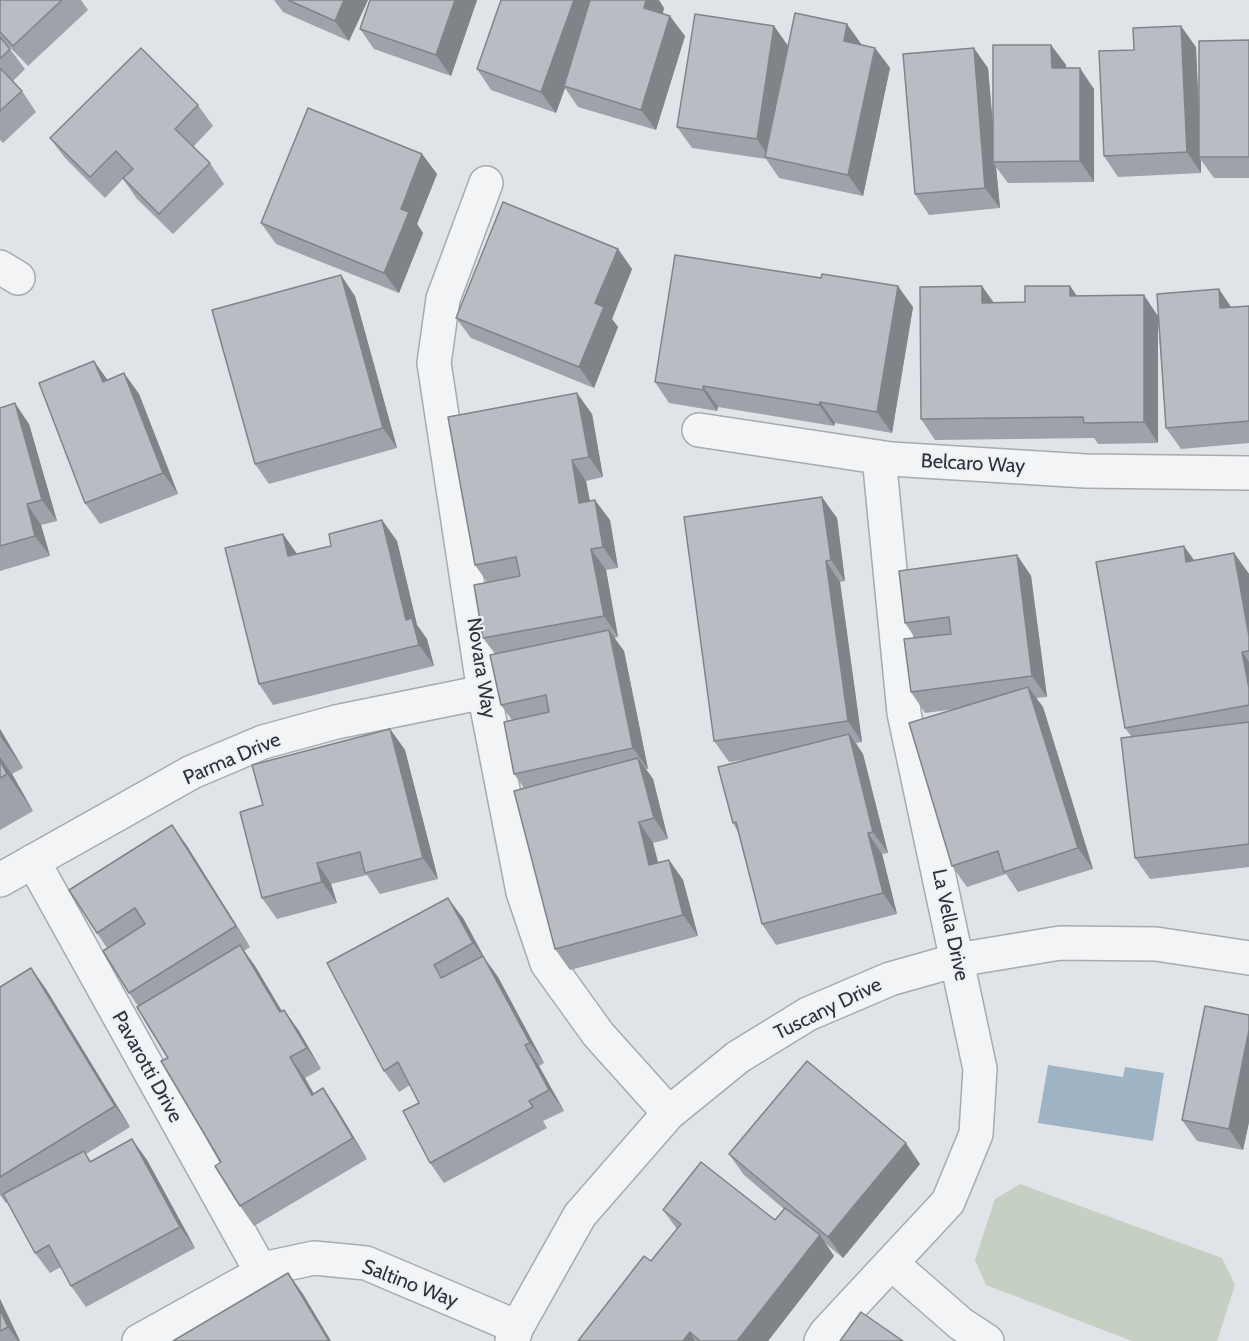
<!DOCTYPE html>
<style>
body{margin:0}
canvas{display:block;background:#e0e3e7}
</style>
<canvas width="1249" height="1341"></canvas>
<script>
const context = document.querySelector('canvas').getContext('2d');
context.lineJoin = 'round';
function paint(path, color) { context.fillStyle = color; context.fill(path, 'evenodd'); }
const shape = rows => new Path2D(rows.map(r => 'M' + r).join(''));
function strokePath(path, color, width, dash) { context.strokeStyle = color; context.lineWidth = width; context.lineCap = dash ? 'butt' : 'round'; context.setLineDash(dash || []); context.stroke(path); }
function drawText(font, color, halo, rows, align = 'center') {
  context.font = font + ' Cabin,sans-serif'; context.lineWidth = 4.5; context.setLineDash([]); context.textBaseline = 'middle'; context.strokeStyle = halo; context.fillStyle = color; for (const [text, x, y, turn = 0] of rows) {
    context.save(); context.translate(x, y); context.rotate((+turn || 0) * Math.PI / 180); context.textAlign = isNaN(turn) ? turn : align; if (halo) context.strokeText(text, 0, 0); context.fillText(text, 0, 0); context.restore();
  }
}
const green = shape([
 [1020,1184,1222,1258,1235,1285,1217,1341,1132,1341,986,1285,975,1260,995,1199]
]);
const water = shape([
 [1048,1065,1123,1077,1125,1067,1164,1073,1153,1141,1038,1123]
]);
const minor = shape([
 [486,183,443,299,434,363,484,692,523,892,547,963,598,1034,669,1113],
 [0,267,18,278],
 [699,430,891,459,1086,471,1249,473],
 [33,861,262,1273],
 [0,880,192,772,263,742,336,722,484,692],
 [891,1263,961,1324,987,1341],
 [139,1341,272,1267,314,1258,366,1263,517,1327],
 [512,1341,517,1327,580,1215,669,1113,738,1057,808,1014,890,979,957,960,1060,943,1156,944,1249,958],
 [821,1341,826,1333,948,1202,976,1134,980,1069,904,713,879,457]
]);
const wall = shape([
 [0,0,81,0,88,10,28,66,0,37],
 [274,0,368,0,349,41,283,12],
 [477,0,451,76,374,49,360,29],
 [664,8,663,13,685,36,656,130,578,107,565,88,556,113,491,90,477,69],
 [774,26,788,47,862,45,875,48,890,68,863,196,779,178,766,159,692,148,677,127],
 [0,37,10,49,25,69,13,81,22,91,36,112,3,143,0,140],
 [1249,40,1249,178,1214,178,1201,160,1201,173,1118,177,1104,156,1134,50,1196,47,1199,120],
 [1051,45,1066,65,1066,68,1094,89,1094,182,1008,183,996,167,1000,208,929,215,915,194,988,68,993,126],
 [198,105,213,126,193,147,210,163,224,184,173,234,137,199,123,179,105,198,65,158,50,138],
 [422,154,437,174,417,224,423,233,399,293,276,244,261,223],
 [618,249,632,269,612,319,618,327,594,388,471,338,456,318],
 [1219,289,1231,308,1249,306,1249,443,1181,449,1166,428,1158,320,1158,443,1098,444,1094,438,935,440,921,419,994,303,1025,302,1077,296,1158,315],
 [355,296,397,448,269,484,255,464],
 [913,307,892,433,835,423,834,426,718,407,717,411,669,403,655,382],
 [124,373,139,394,178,494,100,524,85,503,107,380],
 [0,408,29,424,57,521,41,525,50,556,0,571],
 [592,414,603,477,586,481,590,501,610,520,618,568,606,570,618,637,614,638,624,651,648,769,646,769,653,779,668,839,653,843,658,862,669,860,683,880,698,936,570,970,555,949,524,788,514,774,512,720,501,705,495,654,483,638,487,582,475,565],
 [837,518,845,581,840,582,862,742,856,743,863,754,888,853,882,854,897,914,776,945,762,924,738,832,733,823,755,758,729,762,714,741],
 [382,520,397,541,417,625,427,639,434,666,273,705,259,684,283,534,297,554,331,546],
 [1234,553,1249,574,1249,867,1150,879,1135,858,1131,736,1125,728,1194,560],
 [1017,555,1031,576,1047,697,1036,698,1043,707,1093,869,1018,892,1006,874,967,887,952,866,956,709,925,713,911,692,915,638,905,623],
 [0,729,23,768,12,774,33,811,0,830],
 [390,729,405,750,438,879,380,894,367,875,331,884,337,903,277,919,262,898,263,805],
 [172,825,187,846,250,947,244,951,255,966,282,1012,284,1010,299,1031,321,1069,305,1078,314,1094,323,1088,337,1109,367,1159,254,1226,240,1206,221,1162,168,1058,138,1006,129,993,107,948,97,933],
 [463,918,483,956,498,977,544,1063,539,1066,564,1111,543,1121,547,1128,444,1183,430,1163,419,1103,410,1085,399,1092,384,1071,327,963],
 [31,968,46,989,130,1127,86,1154,91,1161,132,1139,147,1160,195,1248,86,1307,71,1286,61,1267,50,1273,35,1253,8,1202,6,1203,0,1195,0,987],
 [1249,1015,1249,1122,1243,1150,1197,1141,1182,1120],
 [729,1154,920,1164,843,1258,825,1243,834,1256,768,1341,578,1341,651,1261,677,1229,663,1210,775,1220,784,1209,744,1175],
 [0,1299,20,1341,0,1341]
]);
const shadedWall = shape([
 [344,0,368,0,349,41,335,21],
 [455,0,477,0,451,76,436,55],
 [574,0,596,0,564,86,565,88,556,113,541,92],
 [646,0,659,0,664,8,658,29,644,8],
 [670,16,685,36,656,130,641,110],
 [847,24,862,45,844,41],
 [774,26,789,47,770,159,757,139],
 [1181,26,1196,47,1201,157,1199,157,1201,160,1201,173,1187,152],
 [1051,45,1066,65,1066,89,1052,68],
 [875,48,890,68,863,196,848,175],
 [974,48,988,68,996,162,993,162,996,167,1000,208,985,188],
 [1080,68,1094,89,1094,182,1080,161],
 [422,154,437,174,417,224,423,233,399,293,384,273,401,209],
 [618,249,632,269,612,319,618,327,594,388,579,367,595,303],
 [341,275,355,296,397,448,383,428],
 [898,286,913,307,892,433,877,412],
 [982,286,997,307,982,303],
 [1070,286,1085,307,1070,296],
 [1219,289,1233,310,1220,308],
 [1144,295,1158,316,1158,443,1144,422],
 [94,361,109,382,103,382],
 [124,373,139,394,178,494,163,473],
 [703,386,718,407,717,411,703,390],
 [577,393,592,414,603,477,589,457],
 [820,402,835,423,834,426,819,405],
 [15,403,29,424,57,521,42,500],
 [572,460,586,481,594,523,579,503],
 [822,497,837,518,845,581,831,560],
 [595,500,610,520,618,568,603,547],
 [27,504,41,525,50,556,35,536],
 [382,520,397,541,417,625,427,639,434,666,419,645,406,620],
 [283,534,297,554,288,556],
 [1184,546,1199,567,1186,562],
 [591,549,606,570,618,637,604,616],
 [1234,553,1249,574,1249,636],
 [1017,555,1031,576,1047,697,1032,676],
 [826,561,840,582,862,742,848,721],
 [609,630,624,651,648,769,633,748],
 [1242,652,1249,662,1249,688],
 [1028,687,1043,707,1093,869,1078,848],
 [0,729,23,768,0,736],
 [390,729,405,750,438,879,423,858],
 [849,734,863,754,888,853,873,832],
 [0,757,12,774,33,811,7,774,0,761],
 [638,758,653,779,668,839,654,818],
 [639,822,653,843,664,886,649,865],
 [172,825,187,846,250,947,236,926],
 [868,833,882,854,897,914,883,893],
 [669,860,683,880,698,936,683,915],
 [317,863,331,884,337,903,322,882],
 [448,898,463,918,488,964,473,943],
 [240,945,255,966,295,1033,280,1012],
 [483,956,498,977,544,1063,530,1043],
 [31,968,46,989,130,1127,115,1106],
 [284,1010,299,1031,321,1069,307,1048],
 [1249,1030,1249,1122,1243,1150,1229,1129],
 [525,1045,539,1066,564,1111,549,1090],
 [290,1057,305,1078,326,1116,312,1095],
 [323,1088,337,1109,367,1159,353,1138],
 [132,1139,147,1160,195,1248,180,1227],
 [906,1143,920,1164,843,1258,828,1237],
 [820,1235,834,1256,768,1341,737,1341],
 [288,1273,303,1294,331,1341,329,1341],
 [0,1299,20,1341,18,1341,8,1327,0,1310],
 [690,1332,695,1341,683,1341]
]);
const building = shape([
 [0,0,62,0,13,46,0,32,0,0],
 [288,0,344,0,335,21,288,0],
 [370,0,455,0,436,55,360,29,370,0],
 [501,0,574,0,541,92,477,69,501,0],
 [590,0,646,0,644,8,670,16,641,110,564,86,590,0],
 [795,13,847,24,844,41,875,48,848,175,765,157,795,13],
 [695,14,774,26,757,139,677,127,695,14],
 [1181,26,1187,152,1104,156,1099,51,1134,50,1133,28,1181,26],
 [0,37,10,49,0,59,0,37],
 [1249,40,1249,157,1199,157,1199,41,1249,40],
 [993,45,1051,45,1052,68,1080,68,1080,161,993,162,993,45],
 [141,48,198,105,175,129,210,163,159,214,123,178,133,169,116,151,90,177,50,138,141,48],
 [974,48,985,188,915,194,903,54,974,48],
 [0,68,22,91,0,111,0,68],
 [308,108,422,154,401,209,409,212,384,273,261,223,308,108],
 [503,202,618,249,595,303,604,307,579,367,456,318,503,202],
 [675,255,821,278,822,274,898,286,877,412,820,402,819,405,703,386,703,390,655,382,675,255],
 [341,275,383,428,255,464,212,310,341,275],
 [982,286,982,303,1025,302,1025,286,1070,286,1070,296,1144,295,1144,422,1084,423,1083,417,921,419,920,287,982,286],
 [1219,289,1220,308,1249,306,1249,421,1166,428,1157,294,1219,289],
 [94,361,103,382,124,373,163,473,85,503,39,383,94,361],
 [577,393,589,457,572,460,579,503,595,500,603,547,591,549,604,616,483,638,474,585,520,576,516,557,475,565,448,417,577,393],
 [15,403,42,500,27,504,35,536,0,546,0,408,15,403],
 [822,497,831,560,826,561,848,721,714,741,684,517,822,497],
 [382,520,406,620,412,618,419,645,259,684,225,548,283,534,288,556,331,546,329,534,382,520],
 [1184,546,1186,562,1234,553,1249,636,1249,651,1242,652,1249,688,1249,705,1125,728,1096,562,1184,546],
 [1017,555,1032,676,911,692,904,639,951,634,949,617,905,623,899,571,1017,555],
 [609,630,633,748,514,774,504,722,549,712,546,695,501,705,490,655,609,630],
 [1028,687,1078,848,1004,872,998,851,952,866,909,723,1028,687],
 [1249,722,1249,844,1135,858,1121,738,1249,722],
 [390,729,423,858,365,873,360,852,317,863,322,882,262,898,240,812,263,805,252,765,390,729],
 [849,734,873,832,868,833,883,893,762,924,736,822,733,823,718,767,849,734],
 [638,758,654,818,639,822,649,865,669,860,683,915,555,949,514,791,638,758],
 [0,761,7,774,0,778,0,761],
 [172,825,236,926,129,993,103,951,145,924,135,908,97,933,69,890,172,825],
 [448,898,473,943,434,965,441,978,483,956,530,1043,525,1045,549,1090,529,1101,533,1107,430,1163,403,1111,419,1103,398,1062,384,1071,327,963,448,898],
 [240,945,280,1012,284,1010,307,1048,290,1057,312,1095,323,1088,353,1138,240,1206,215,1166,221,1162,161,1061,168,1058,137,1007,240,945],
 [31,968,115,1106,0,1177,0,987,31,968],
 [1205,1006,1249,1015,1249,1030,1229,1129,1182,1120,1205,1006],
 [807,1061,906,1143,828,1237,729,1154,807,1061],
 [132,1139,180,1227,71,1286,49,1245,35,1253,3,1194,84,1151,90,1162,132,1139],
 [701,1162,775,1220,785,1208,820,1235,737,1341,700,1341,690,1332,683,1341,578,1341,644,1256,651,1261,681,1224,663,1210,701,1162],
 [288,1273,329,1341,173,1341,288,1273],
 [0,1310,8,1327,0,1331,0,1310],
 [861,1312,903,1341,840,1341,861,1312]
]);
const streetNames = [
 ["Belcaro Way",973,464,3],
 ["Novara Way",481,668,81],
 ["Parma Drive",232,759,-23],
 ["La Vella Drive",950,925,78],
 ["Tuscany Drive",828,1009,-26],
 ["Pavarotti Drive",147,1067,61],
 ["Saltino Way",410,1284,21]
];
paint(green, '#c6d0c2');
paint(water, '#9eb3c4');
strokePath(minor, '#a6aab1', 36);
strokePath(minor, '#f2f4f6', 33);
paint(wall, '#9da3a8');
paint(shadedWall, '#808488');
paint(building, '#b7bdc3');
strokePath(building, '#808488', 1.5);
drawText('20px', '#2a323d', '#eff2f5', streetNames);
</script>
